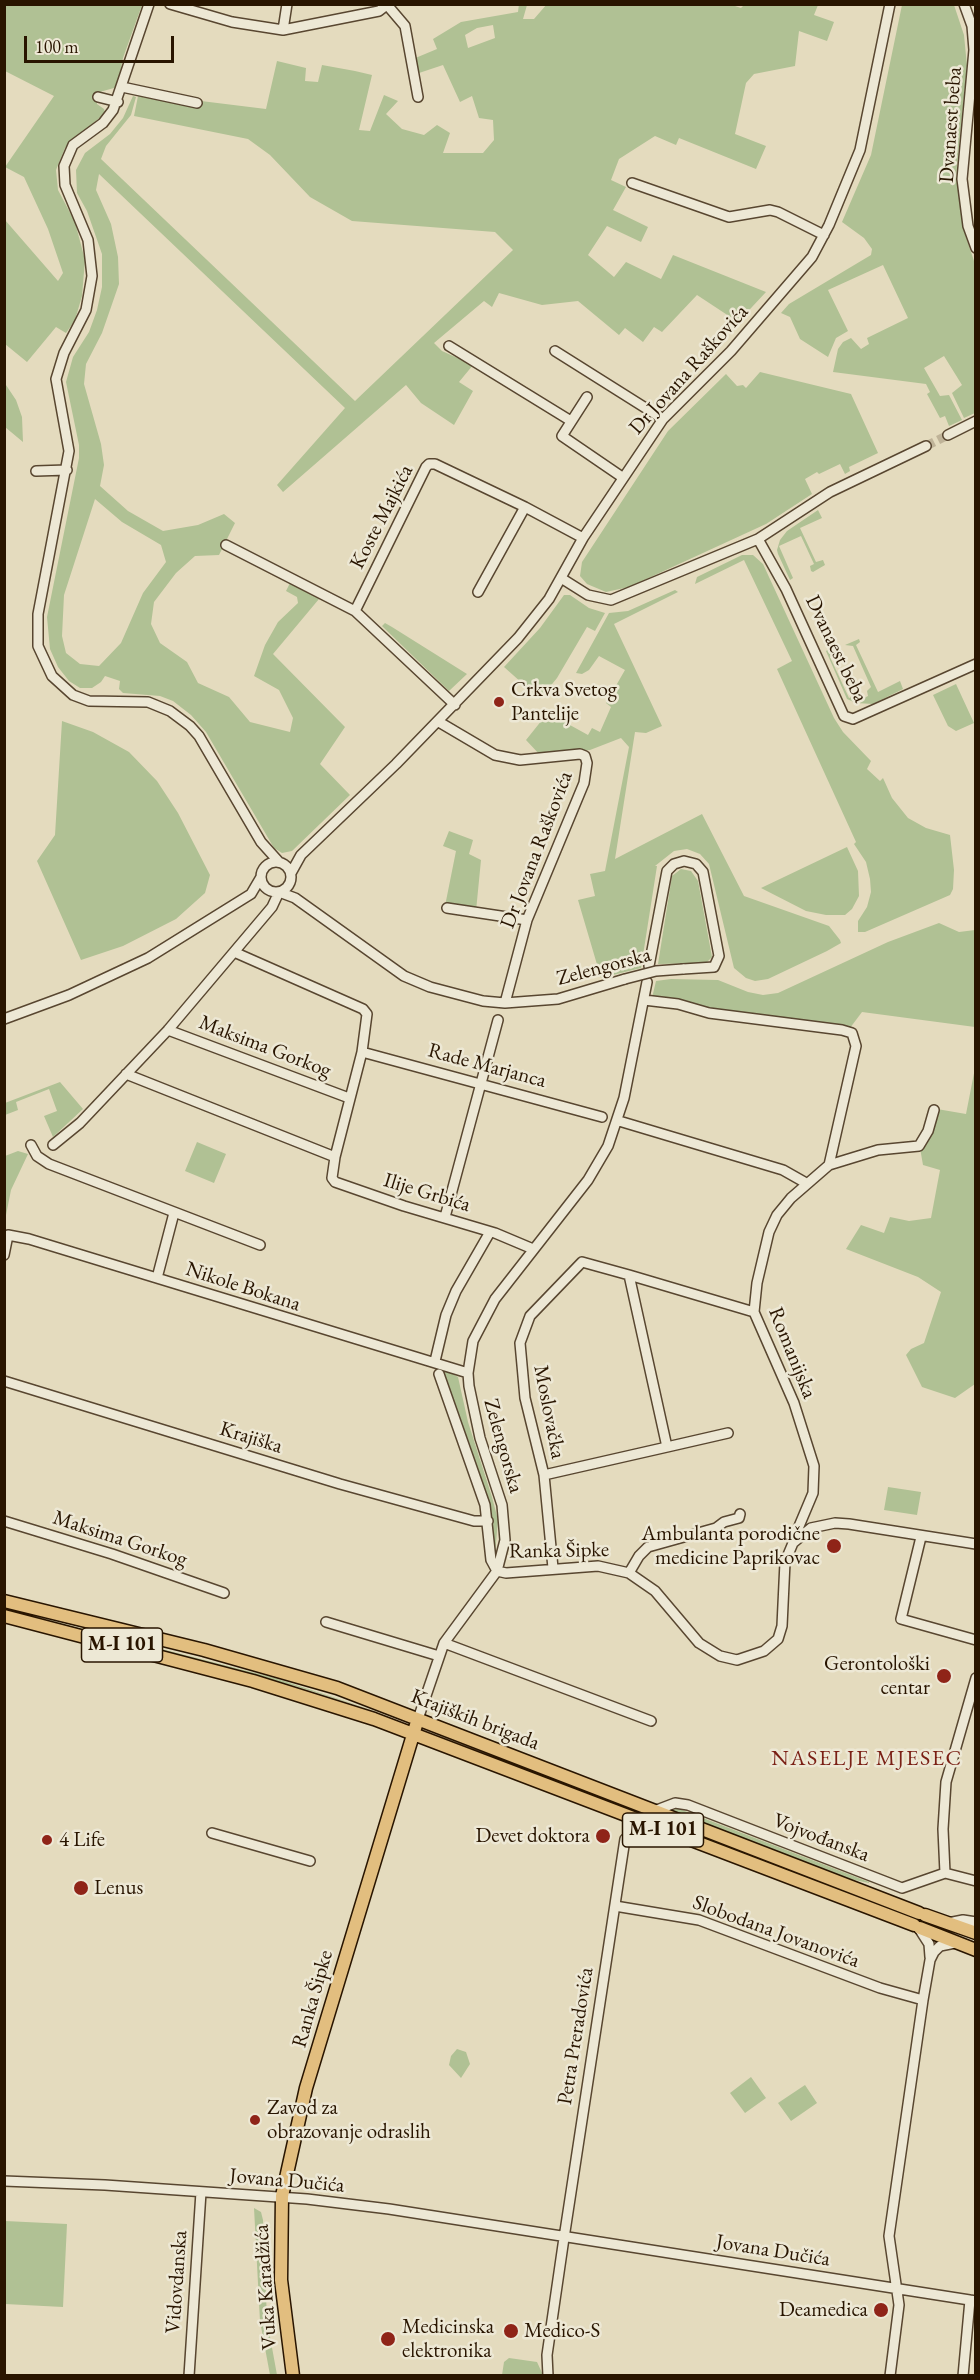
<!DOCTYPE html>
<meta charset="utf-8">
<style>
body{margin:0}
#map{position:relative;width:980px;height:2380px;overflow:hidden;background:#e4dbbe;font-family:"EB Garamond",serif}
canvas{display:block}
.frame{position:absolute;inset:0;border:6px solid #291500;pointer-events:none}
.scale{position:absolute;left:24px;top:36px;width:150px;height:27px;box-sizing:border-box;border:3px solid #291500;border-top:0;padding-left:8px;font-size:18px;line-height:21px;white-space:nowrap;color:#291500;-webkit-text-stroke:4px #ede8d5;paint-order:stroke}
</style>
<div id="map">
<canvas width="980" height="2380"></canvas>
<div class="frame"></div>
<div class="scale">100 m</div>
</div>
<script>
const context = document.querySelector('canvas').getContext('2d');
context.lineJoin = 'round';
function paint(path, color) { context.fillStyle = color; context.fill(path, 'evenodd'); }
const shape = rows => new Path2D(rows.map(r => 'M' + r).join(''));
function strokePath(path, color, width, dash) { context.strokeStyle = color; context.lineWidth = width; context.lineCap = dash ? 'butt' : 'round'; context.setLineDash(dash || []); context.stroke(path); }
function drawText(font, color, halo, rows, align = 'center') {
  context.font = font + ' "EB Garamond",serif'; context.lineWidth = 5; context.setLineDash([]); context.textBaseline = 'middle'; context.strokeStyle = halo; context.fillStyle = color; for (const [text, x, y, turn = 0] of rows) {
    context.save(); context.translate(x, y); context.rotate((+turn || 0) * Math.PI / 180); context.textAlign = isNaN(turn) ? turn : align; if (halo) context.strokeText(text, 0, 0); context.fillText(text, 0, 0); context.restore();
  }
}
const green = shape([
 [519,4,527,5,523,19,534,19,547,4,729,4,741,8,745,4,818,5,814,15,834,22,827,41,799,31,795,66,754,74,746,83,735,134,766,146,756,169,679,138,676,145,655,136,619,159,611,180,626,187,613,210,648,227,641,242,607,226,588,255,614,277,626,262,661,279,673,255,766,292,738,322,697,295,662,332,654,327,643,342,625,328,619,335,578,301,542,305,499,293,492,307,484,301,434,343,442,351,473,365,459,382,473,391,454,425,421,403,406,385,283,492,277,485,345,408,99,174,96,190,111,224,118,257,119,284,102,333,86,364,84,384,101,444,104,465,100,486,128,511,163,531,198,525,224,514,235,523,219,555,195,556,176,573,154,602,151,624,160,643,187,662,198,683,229,697,250,722,290,732,293,718,279,690,254,676,265,645,278,622,298,603,297,597,286,591,290,583,319,599,273,654,345,727,320,764,350,795,292,851,282,853,274,848,206,732,191,715,173,701,160,696,123,693,119,689,120,681,105,676,101,682,92,688,80,688,69,681,58,667,50,649,47,617,79,458,79,445,66,382,73,357,89,332,97,310,102,287,102,254,87,211,77,193,76,170,85,153,110,134,123,118,133,96,136,97,131,115,106,146,101,159,355,401,513,250,495,232,352,221,310,197,270,155,248,139,134,116,138,96,199,108,201,101,266,109,277,61,306,68,305,81,318,82,322,65,355,71,372,75,359,130,370,131,384,95,398,101,386,114,402,129,424,135,437,125,450,133,443,153,483,153,494,140,493,120,479,118,472,96,460,102,443,65,416,74,413,59,437,49,433,39,461,22,518,12],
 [493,25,495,38,468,48,465,35,477,28],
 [95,499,122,522,161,545,166,562,143,593,121,643,99,666,80,664,66,653,62,636,64,595],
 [4,5,142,5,123,58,118,83,114,88,96,93,97,104,104,109,105,113,65,148,56,170,58,190,75,222,85,260,82,296,75,320,66,333,56,327,27,362,5,344,5,220,58,281,63,273,48,229,24,177,5,167,54,96,5,71],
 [902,5,954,5,964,35,967,66,956,176,964,231,975,264,975,413,964,418,952,393,962,385,944,356,924,368,940,396,949,395,962,420,949,426,945,416,940,418,927,394,930,392,926,384,833,372,838,349,843,342,851,338,861,349,869,344,867,338,908,318,883,265,828,290,848,331,836,338,828,357,800,339,790,317,781,313,789,304,871,255,872,249,864,238,842,222,871,155],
 [760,372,851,394,878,453,849,467,850,471,845,474,840,464,819,474,817,472,805,479,812,494,766,524,629,587,606,592,587,584,580,576,582,562,668,431,726,374,737,386,743,385,746,388],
 [4,382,16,400,22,417,23,442,5,427],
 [818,510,822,518,800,528,816,562,823,560,825,565,813,572,811,571,810,566,814,564,801,536,779,546,793,578,790,580,778,554,777,550,780,540,787,531],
 [742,555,753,555,763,564,834,718,843,732,871,761,867,769,880,781,883,778,892,798,908,818,926,828,950,835,954,870,953,889,950,895,865,932,858,932,858,921,867,907,871,892,870,879,866,862,854,844,856,842,777,669,792,661,744,560,695,584,697,577],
 [675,590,678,592,614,624,662,726,646,733,635,732,615,859,702,814,744,896,829,926,840,940,841,943,827,951,768,979,755,981,746,978,734,968,709,864,700,854,687,849,674,851,655,866,657,866,641,968,601,978,578,900,595,896,590,874,605,871,629,747,621,738,590,750,540,755,526,740,550,710,550,714,588,735,592,728,600,732,611,707,606,703,625,670,599,656,589,670,582,674,576,673,609,613,628,611],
 [564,595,570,595,589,608,605,613,595,631,587,627,557,678,540,699,504,667,540,628],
 [385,623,392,627,467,674,449,691,382,626],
 [859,639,860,642,856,645,878,692,900,681,903,689,873,704,856,703,847,699,826,651,832,647,836,649,838,652,830,657,849,698,855,696,860,700,868,696,867,691,871,687,853,646,845,645],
 [956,684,974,723,956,731,948,726,933,695],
 [62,721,93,732,129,752,157,781,178,813,210,875,205,893,176,919,123,946,81,960,37,861,55,835],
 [449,831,473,840,469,854,481,860,476,911,445,906,456,851,443,846],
 [847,847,858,871,859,896,852,909,845,915,826,915,806,911,761,888],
 [681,869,691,871,698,881,712,957,706,963,658,964,672,876],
 [939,923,959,932,975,930,975,1027,862,1012,850,1028,716,1012,652,998,656,981,671,979,718,980,748,992,763,995,778,993,888,942],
 [975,1068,975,1384,955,1398,922,1387,906,1355,911,1349,924,1343,941,1292,918,1277,846,1249,861,1225,884,1233,890,1217,909,1221,931,1218,940,1170,923,1165,920,1148,937,1109,966,1114],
 [60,1082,83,1109,53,1137,44,1116,57,1111,49,1089,16,1102,18,1110,5,1115,5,1103],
 [197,1142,226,1154,214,1183,185,1171],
 [18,1151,28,1154,11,1190,5,1220,5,1156],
 [443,1369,458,1377,468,1422,492,1497,498,1520,495,1555,487,1501],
 [888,1487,921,1492,917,1515,884,1510],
 [5,1609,275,1678,381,1713,295,1686,5,1612],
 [448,1740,667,1824,694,1831,917,1918,916,1921,447,1742],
 [677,1808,869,1882,869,1883,845,1878,672,1811],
 [457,2049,466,2052,470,2064,461,2078,449,2065,451,2056],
 [751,2077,766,2098,745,2113,730,2093],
 [805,2085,817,2103,791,2121,778,2103],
 [254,2208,261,2212,263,2220,267,2320,277,2375,270,2375,260,2321],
 [5,2221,67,2224,63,2307,5,2304],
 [509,2358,537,2362,543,2375,502,2375,504,2362]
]);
const minorTunnel = shape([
 [926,446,948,435]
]);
const minor = shape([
 [149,4,113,110,103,123,73,145,64,166,65,185,88,240,92,276,86,310,64,353,56,379,69,451,38,614,38,646,52,676,73,695,89,701,148,702,170,711,190,726,199,736,261,842,279,862],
 [170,4,232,22,283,30,379,11,388,4],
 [964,4,972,26,974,50,962,179,968,226,976,248],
 [388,6,405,26,418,97],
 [283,30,287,4],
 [122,87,197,103],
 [98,97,118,102],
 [632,183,729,217,770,210,778,212,824,235],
 [449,346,571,421],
 [555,351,663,419],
 [587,397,562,436,622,477],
 [948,435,976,421],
 [36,471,67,470],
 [758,539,830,492,926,446],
 [226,545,355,611,455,705],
 [561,578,588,595,611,600,758,539,786,589,844,716,853,719,976,664],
 [478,592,525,507],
 [355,611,426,467,429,464,435,464,525,507,583,538],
 [439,722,495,755,520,760,580,754,585,756,587,763,584,783,527,920,505,1003],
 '261 877a15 15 0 1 1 30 0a15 15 0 1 1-30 0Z',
 [291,873,301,855,396,764,518,638,549,599,583,538,663,419,731,351,812,257,829,225,860,150,890,4],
 [279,892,295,898,404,976,430,987,483,1001,505,1003,558,999,625,979],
 [447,908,527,920],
 [234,952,363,1009,367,1014,362,1052,335,1157,332,1178,335,1182,404,1206,495,1233,533,1249],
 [649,966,667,871,674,864,684,861,696,864,703,872,719,956,714,967,683,969],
 [644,1000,678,1004,709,1013,842,1030,852,1033,856,1046,829,1165],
 [4,1019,69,995,148,958,251,894,261,877],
 [168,1030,349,1098],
 [362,1052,602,1117],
 [126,1074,335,1157],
 [619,1121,783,1170,806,1183],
 [31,1145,37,1156,49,1164,260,1245],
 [53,1145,80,1123,168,1030,272,907,279,892],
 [445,1217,498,1020],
 [4,1255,8,1235,29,1239,468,1373],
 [157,1278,174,1213],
 [435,1361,446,1315,456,1291,490,1232],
 [439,1374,485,1505,491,1560,497,1571],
 [4,1381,340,1484,474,1521,488,1521],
 [728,1433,667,1447,629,1275,754,1312],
 [544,1475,667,1447],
 [4,1521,112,1554,224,1593],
 [798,1537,797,1531,813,1493,814,1466,794,1403,754,1312,757,1283,769,1232,777,1215,791,1198,829,1165,878,1150,919,1146,928,1131,934,1110],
 [921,1537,901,1619,976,1640],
 [553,1568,544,1475,525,1398,520,1343,530,1316,582,1262,629,1275],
 [497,1571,506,1573,598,1566,629,1573,655,1591,699,1643,720,1656,737,1660,764,1651,778,1639,782,1626,785,1562,793,1543,811,1528,835,1523,849,1524,976,1544],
 [629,1573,639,1556,648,1547,716,1528,724,1522,739,1518,740,1514],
 [326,1622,439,1656],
 [444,1643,651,1721],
 [418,1719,444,1643,497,1571,505,1540,502,1505,480,1438,469,1386,468,1373,473,1341,495,1299,588,1180,608,1146,624,1098,647,982],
 [654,1811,675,1803,688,1805,902,1888,945,1873,976,1881],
 [212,1833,310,1861],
 [945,1873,943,1829,946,1782,976,1678],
 [615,1906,699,1920,880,1988,923,2000],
 [948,1923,963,1920,976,1922],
 [920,1930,929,1944,930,1957],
 [4,2181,105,2185,307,2199,389,2209,976,2301],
 [189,2376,201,2192],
 [548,2376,547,2355,564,2238,625,1839],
 [890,2376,899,2305,889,2236,923,2000,930,1960,934,1952,940,1946,955,1943],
 [963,2376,970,2300]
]);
const major = shape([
 [4,1601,204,1650,337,1688,919,1913],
 [4,1616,253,1681,374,1719,914,1925],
 [925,1915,976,1933],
 [920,1928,976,1950],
 [293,2376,281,2280,282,2196,306,2088,416,1725]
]);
const minorBridge = shape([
 [625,979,656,971,683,969]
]);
const markers = [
 [499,702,6,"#8f2418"],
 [834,1546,8,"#8f2418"],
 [944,1676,8,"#8f2418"],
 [603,1836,8,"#8f2418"],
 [47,1840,6,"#8f2418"],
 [81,1888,8,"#8f2418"],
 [255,2120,6,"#8f2418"],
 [881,2310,8,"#8f2418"],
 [511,2331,8,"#8f2418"],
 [388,2339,8,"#8f2418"]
];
const shields = [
 [122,1645,81],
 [663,1830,81]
];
const shieldNames = [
 ["M-I 101",122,1645],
 ["M-I 101",663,1830]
];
const streetNames = [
 ["Dvanaest beba",951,125,-86],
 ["Dr Jovana Raškovića",689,370,-48],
 ["Koste Majkića",382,517,-63],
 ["Dvanaest beba",836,649,64],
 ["Dr Jovana Raškovića",537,850,-69],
 ["Zelengorska",604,967,-15],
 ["Maksima Gorkog",265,1047,21],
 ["Rade Marjanca",487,1066,15],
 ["Ilije Grbića",427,1193,17],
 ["Nikole Bokana",243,1287,18],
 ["Romanijska",792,1353,68],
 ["Moslovačka",549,1412,79],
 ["Krajiška",251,1438,17],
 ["Zelengorska",503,1446,74],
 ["Maksima Gorkog",120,1539,18],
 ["Ranka Šipke",559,1551,-1],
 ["Krajiških brigada",475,1720,21],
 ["Vojvođanska",821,1838,21],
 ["Slobodana Jovanovića",776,1932,20],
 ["Ranka Šipke",313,1999,-74],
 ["Petra Preradovića",576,2036,-81],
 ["Jovana Dučića",287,2181,5],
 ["Jovana Dučića",773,2251,9],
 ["Vidovdanska",177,2282,-86],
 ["Vuka Karadžića",266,2287,-94]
];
const poiNames = [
 ["Crkva Svetog",511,690],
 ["Pantelije",511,714],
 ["Ambulanta porodične",820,1534,"right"],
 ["medicine Paprikovac",820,1558,"right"],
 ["Gerontološki",930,1664,"right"],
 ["centar",930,1688,"right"],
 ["Devet doktora",590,1836,"right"],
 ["4 Life",59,1840],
 ["Lenus",94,1888],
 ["Zavod za",267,2108],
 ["obrazovanje odraslih",267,2132],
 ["Deamedica",868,2310,"right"],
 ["Medicinska",402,2327],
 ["elektronika",402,2351],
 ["Medico-S",524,2331]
];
const neighbourhoodNames = [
 ["NASELJE MJESEC",867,1759]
];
paint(green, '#b0c194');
strokePath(minorTunnel, '#bfb398', 9, [9, 4.5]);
strokePath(minor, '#584630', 12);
strokePath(major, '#291500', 15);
strokePath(minor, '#ede8d5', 9);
strokePath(major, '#e2be7f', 12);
strokePath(minorBridge, '#584630', 12, []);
strokePath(minorBridge, '#ede8d5', 9);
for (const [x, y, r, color] of markers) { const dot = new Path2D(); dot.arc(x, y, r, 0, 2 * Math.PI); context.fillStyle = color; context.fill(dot); strokePath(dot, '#ede8d5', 2); }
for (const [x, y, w] of shields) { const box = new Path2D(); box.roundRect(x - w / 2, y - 17, w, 34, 4.5); context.fillStyle = '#ede8d5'; context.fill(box); strokePath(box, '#291500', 1.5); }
drawText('bold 20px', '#291500', null, shieldNames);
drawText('21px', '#291500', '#ede8d5', streetNames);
drawText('21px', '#291500', '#ede8d5', poiNames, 'left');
context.letterSpacing = '1.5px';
drawText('22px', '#7a1f14', '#ede8d5', neighbourhoodNames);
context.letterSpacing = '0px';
</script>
